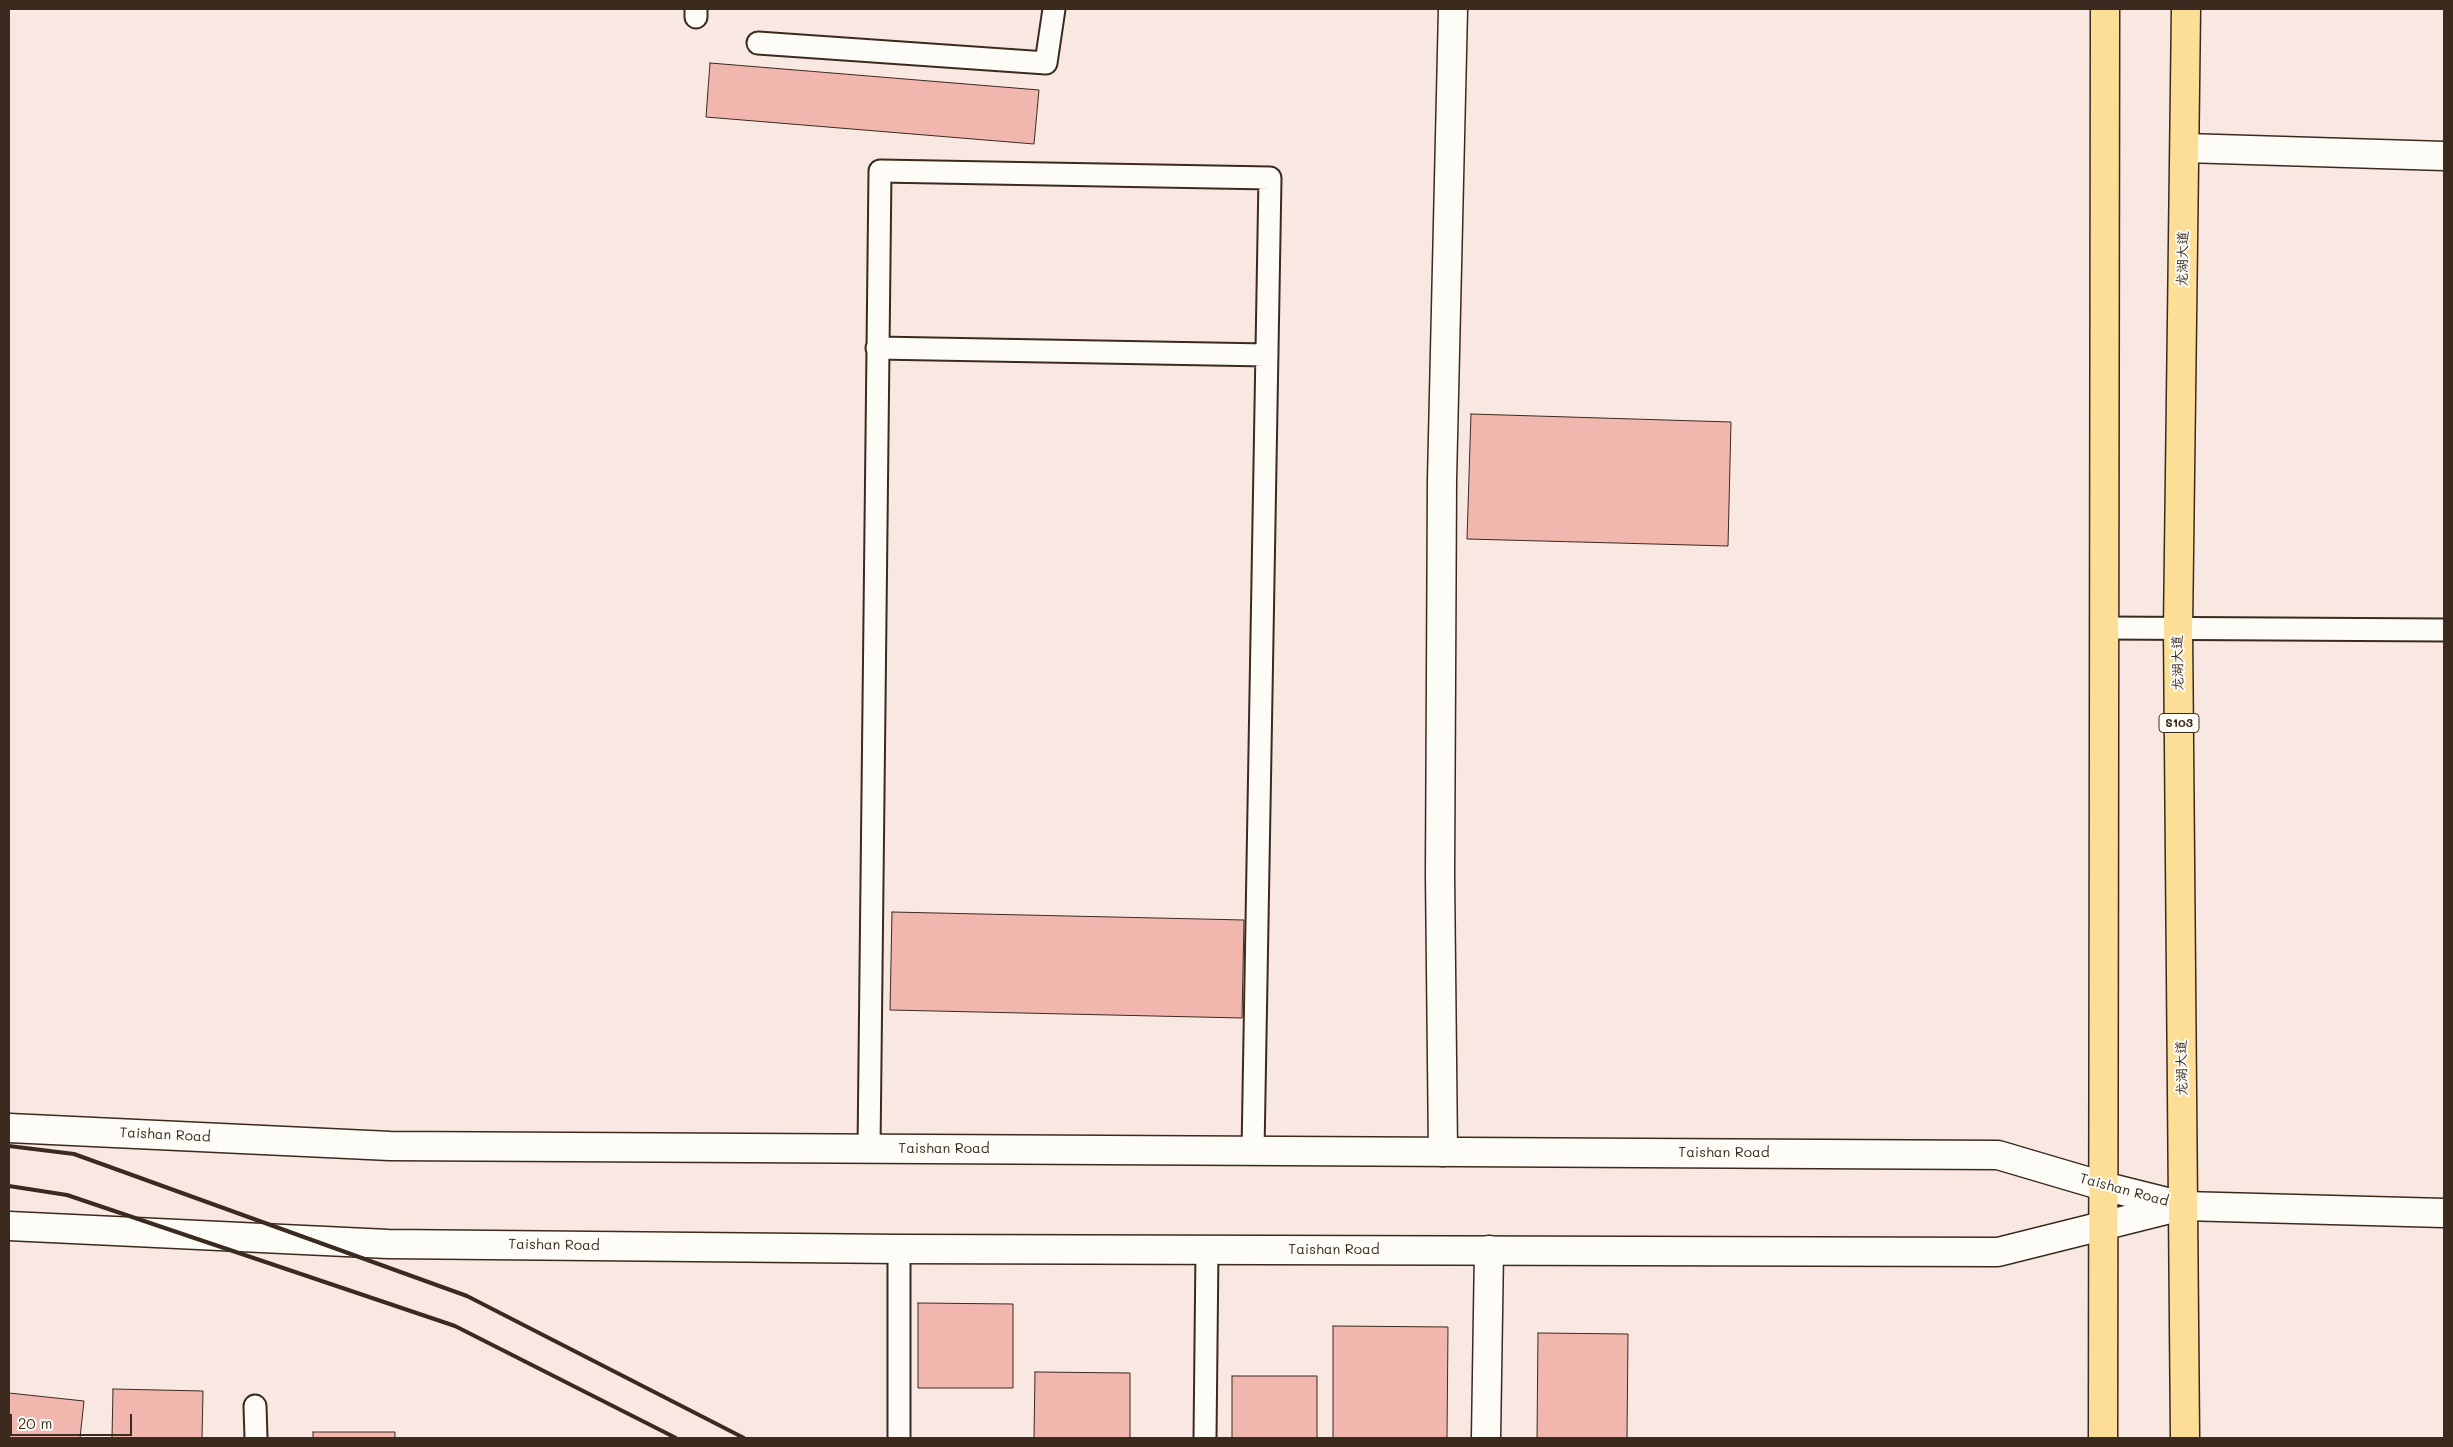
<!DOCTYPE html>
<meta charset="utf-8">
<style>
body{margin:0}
#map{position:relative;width:2453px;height:1447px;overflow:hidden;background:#f9e7e1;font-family:Mali,sans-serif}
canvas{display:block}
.frame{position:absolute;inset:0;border:10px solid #3b2a1e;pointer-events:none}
.scale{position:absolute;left:10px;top:1414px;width:122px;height:22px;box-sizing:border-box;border:2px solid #3b2a1e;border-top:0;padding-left:6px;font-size:15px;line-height:18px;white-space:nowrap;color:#3b2a1e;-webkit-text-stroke:4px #fdfcf7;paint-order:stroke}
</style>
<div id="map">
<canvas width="2453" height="1447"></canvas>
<div class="frame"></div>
<div class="scale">20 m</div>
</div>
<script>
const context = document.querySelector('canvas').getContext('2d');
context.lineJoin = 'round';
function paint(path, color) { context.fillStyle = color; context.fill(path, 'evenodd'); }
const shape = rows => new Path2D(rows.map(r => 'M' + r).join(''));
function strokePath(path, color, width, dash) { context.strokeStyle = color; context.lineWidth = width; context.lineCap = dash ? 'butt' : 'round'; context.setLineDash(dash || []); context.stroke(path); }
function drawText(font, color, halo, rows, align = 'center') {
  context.font = font + ' Mali,"LXGW WenKai TC",sans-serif'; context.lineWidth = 4; context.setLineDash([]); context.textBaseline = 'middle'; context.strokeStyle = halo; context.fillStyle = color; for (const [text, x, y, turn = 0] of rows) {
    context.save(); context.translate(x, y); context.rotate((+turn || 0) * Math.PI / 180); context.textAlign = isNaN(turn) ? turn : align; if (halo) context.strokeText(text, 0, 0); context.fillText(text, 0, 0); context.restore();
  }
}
const building = shape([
 [710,63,1039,90,1034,144,706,117,710,63],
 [1471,414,1731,422,1728,546,1467,539,1471,414],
 [892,912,1244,920,1242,1018,890,1010,892,912],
 [918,1303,1013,1304,1013,1388,918,1388,918,1303],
 [1333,1326,1448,1327,1447,1438,1333,1438,1333,1326],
 [1538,1333,1628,1334,1627,1438,1537,1438,1538,1333],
 [1035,1372,1130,1373,1130,1438,1034,1438,1035,1372],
 [1232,1376,1317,1376,1317,1438,1232,1438,1232,1376],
 [113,1389,203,1391,202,1438,112,1438,113,1389],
 [9,1393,84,1401,80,1438,9,1438,9,1393],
 [313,1432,395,1432,395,1438,313,1438,313,1432]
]);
const lane = shape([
 [696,17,696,9],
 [758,43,1046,63,1054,9],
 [877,348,1267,355],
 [2105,628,2444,630],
 [869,1148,880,171,1270,178,1253,1151],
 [899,1249,899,1438],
 [255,1406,256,1438],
 [1205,1438,1207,1250]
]);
const street = shape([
 [2185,148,2444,156],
 [1443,1152,1440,875,1442,480,1453,9],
 [1486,1438,1489,1250]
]);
const secondary = shape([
 [9,1128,390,1146,1998,1155,2103,1186,2183,1206,2444,1213],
 [9,1226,388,1244,899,1249,1998,1252,2182,1206]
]);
const highway = shape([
 [2103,1438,2105,9],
 [2185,1438,2178,629,2186,9]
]);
const rail = shape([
 [9,1146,74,1154,467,1296,744,1438],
 [9,1186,67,1195,455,1326,676,1438]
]);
const shields = [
 [2179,723,40]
];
const shieldNames = [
 ["S103",2179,723]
];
const streetNames = [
 ["龙湖大道",2183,259,-89],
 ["龙湖大道",2178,663,-91],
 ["龙湖大道",2182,1068,-91],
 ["Taishan Road",165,1135,3],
 ["Taishan Road",944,1149],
 ["Taishan Road",1724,1153],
 ["Taishan Road",2124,1190,15],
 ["Taishan Road",554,1245,1],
 ["Taishan Road",1334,1250]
];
paint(building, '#f1b6ae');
strokePath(building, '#3b2a1e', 1);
strokePath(lane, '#3b2a1e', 25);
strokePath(street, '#3b2a1e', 31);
strokePath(secondary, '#3b2a1e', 31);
strokePath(highway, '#3b2a1e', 31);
strokePath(lane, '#fdfcf7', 21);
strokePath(street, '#fdfcf7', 28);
strokePath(secondary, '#fdfcf7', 28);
strokePath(highway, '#fdde96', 28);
strokePath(rail, '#3b2a1e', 4);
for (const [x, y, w] of shields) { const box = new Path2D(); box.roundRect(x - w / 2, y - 9.5, w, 19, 4); context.fillStyle = '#fdfcf7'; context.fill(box); strokePath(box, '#3b2a1e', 1); }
drawText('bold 12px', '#3b2a1e', null, shieldNames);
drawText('14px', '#3b2a1e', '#fdfcf7', streetNames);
</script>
